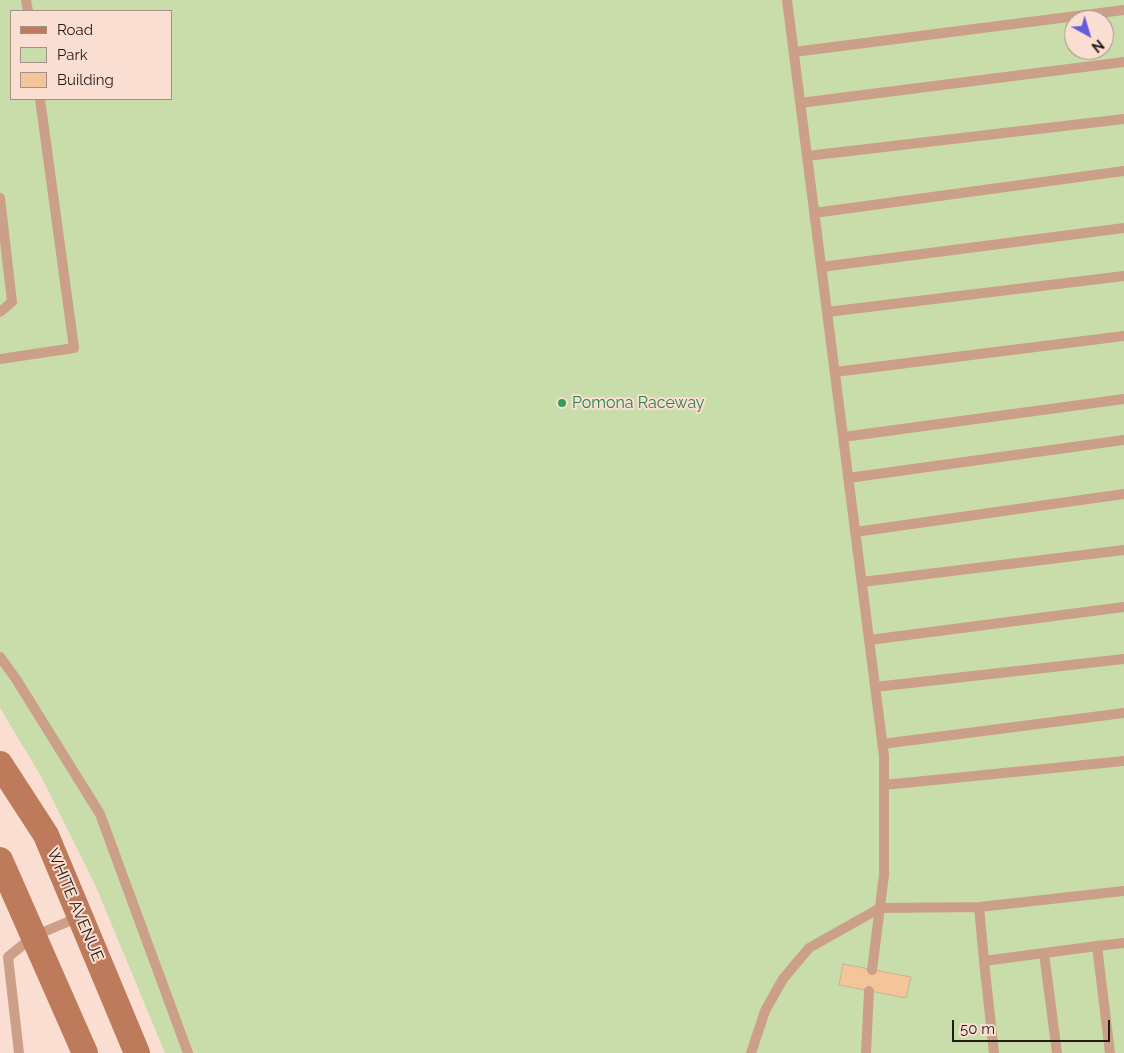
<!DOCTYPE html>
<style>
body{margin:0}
#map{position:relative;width:1124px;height:1053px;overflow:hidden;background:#fbded2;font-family:Raleway,sans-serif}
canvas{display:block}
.legend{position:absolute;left:10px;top:10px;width:162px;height:90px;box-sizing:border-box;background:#fbded2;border:1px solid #a59087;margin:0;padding:6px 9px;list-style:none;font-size:15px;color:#251b17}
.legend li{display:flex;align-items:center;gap:10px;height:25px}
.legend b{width:25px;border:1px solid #a59087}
.north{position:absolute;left:1064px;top:10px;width:50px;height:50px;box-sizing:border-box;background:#fbded2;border:1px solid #a59087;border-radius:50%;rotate:141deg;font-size:14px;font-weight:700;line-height:20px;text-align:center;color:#251b17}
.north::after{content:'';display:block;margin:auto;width:18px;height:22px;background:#675ed7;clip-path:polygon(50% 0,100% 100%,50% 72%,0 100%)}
.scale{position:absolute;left:952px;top:1020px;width:158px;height:22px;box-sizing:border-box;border:2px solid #251b17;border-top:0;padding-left:6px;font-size:15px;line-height:18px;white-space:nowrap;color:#251b17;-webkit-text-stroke:4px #fbded2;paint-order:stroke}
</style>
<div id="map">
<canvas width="1124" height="1053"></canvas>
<ul class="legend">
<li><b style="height:6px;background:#bd7b5b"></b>Road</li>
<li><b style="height:14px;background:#c9ddab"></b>Park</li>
<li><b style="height:14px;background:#f5c59a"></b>Building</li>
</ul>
<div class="north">N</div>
<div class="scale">50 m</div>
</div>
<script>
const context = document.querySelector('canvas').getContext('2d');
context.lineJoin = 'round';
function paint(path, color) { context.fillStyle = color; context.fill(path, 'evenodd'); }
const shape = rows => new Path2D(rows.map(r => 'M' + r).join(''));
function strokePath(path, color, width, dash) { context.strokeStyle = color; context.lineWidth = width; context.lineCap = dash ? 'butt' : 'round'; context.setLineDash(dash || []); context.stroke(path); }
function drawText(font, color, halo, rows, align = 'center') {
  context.font = font + ' Raleway,sans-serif'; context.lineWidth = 4; context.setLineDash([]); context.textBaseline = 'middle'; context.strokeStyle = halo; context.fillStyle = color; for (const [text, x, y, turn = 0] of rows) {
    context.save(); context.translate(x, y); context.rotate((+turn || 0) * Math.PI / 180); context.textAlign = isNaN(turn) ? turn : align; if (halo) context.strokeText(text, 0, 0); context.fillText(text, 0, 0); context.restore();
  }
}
const green = shape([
 [0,0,1124,0,1124,1053,165,1053,96,887,42,778,0,708],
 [11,11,171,11,171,99,11,99],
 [1074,20,1104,20,1104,50,1074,50]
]);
const building = shape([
 [843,964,911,977,906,998,839,985,843,964]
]);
const service = shape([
 [26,0,28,11],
 [787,0,884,756,884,875,872,970],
 [794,52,1124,10],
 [800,103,1124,62],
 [807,156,1124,119],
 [0,198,12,302,0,312],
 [814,213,1124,171],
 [821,267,1124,228],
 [827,312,1124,276],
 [0,359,74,348,40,99],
 [835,372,1124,336],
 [843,437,1124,399],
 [848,478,1124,440],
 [855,532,1124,494],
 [862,582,1124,550],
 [869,640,1124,607],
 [0,657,16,679,100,814,188,1053],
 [875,687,1124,659],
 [882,744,1124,713],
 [884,785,1124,761],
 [979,907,984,961],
 [1044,953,1057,1053],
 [19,1053,8,957,34,936,79,917],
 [751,1053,765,1011,770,1002,783,979,809,948,880,908,979,907,1124,891],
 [866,1053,869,991],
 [994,1053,984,961,1097,946],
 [1110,1053,1097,946,1124,943]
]);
const secondary = shape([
 [0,764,46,835,137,1053],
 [0,860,85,1053]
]);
const markers = [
 [562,403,5,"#2e9e5b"]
];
const leisureNames = [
 ["Pomona Raceway",572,403]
];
const streetNames = [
 ["WHITE AVENUE",75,905,67]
];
paint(green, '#c9ddab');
paint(building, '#f5c59a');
strokePath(building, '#c7b29f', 1);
strokePath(service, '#cc9f89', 10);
strokePath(secondary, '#bd7b5b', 26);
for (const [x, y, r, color] of markers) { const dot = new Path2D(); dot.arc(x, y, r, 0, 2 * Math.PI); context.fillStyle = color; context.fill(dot); strokePath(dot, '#fbded2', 2); }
drawText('16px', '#27864d', '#fbded2', leisureNames, 'left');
drawText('16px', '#251b17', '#fbded2', streetNames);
</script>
